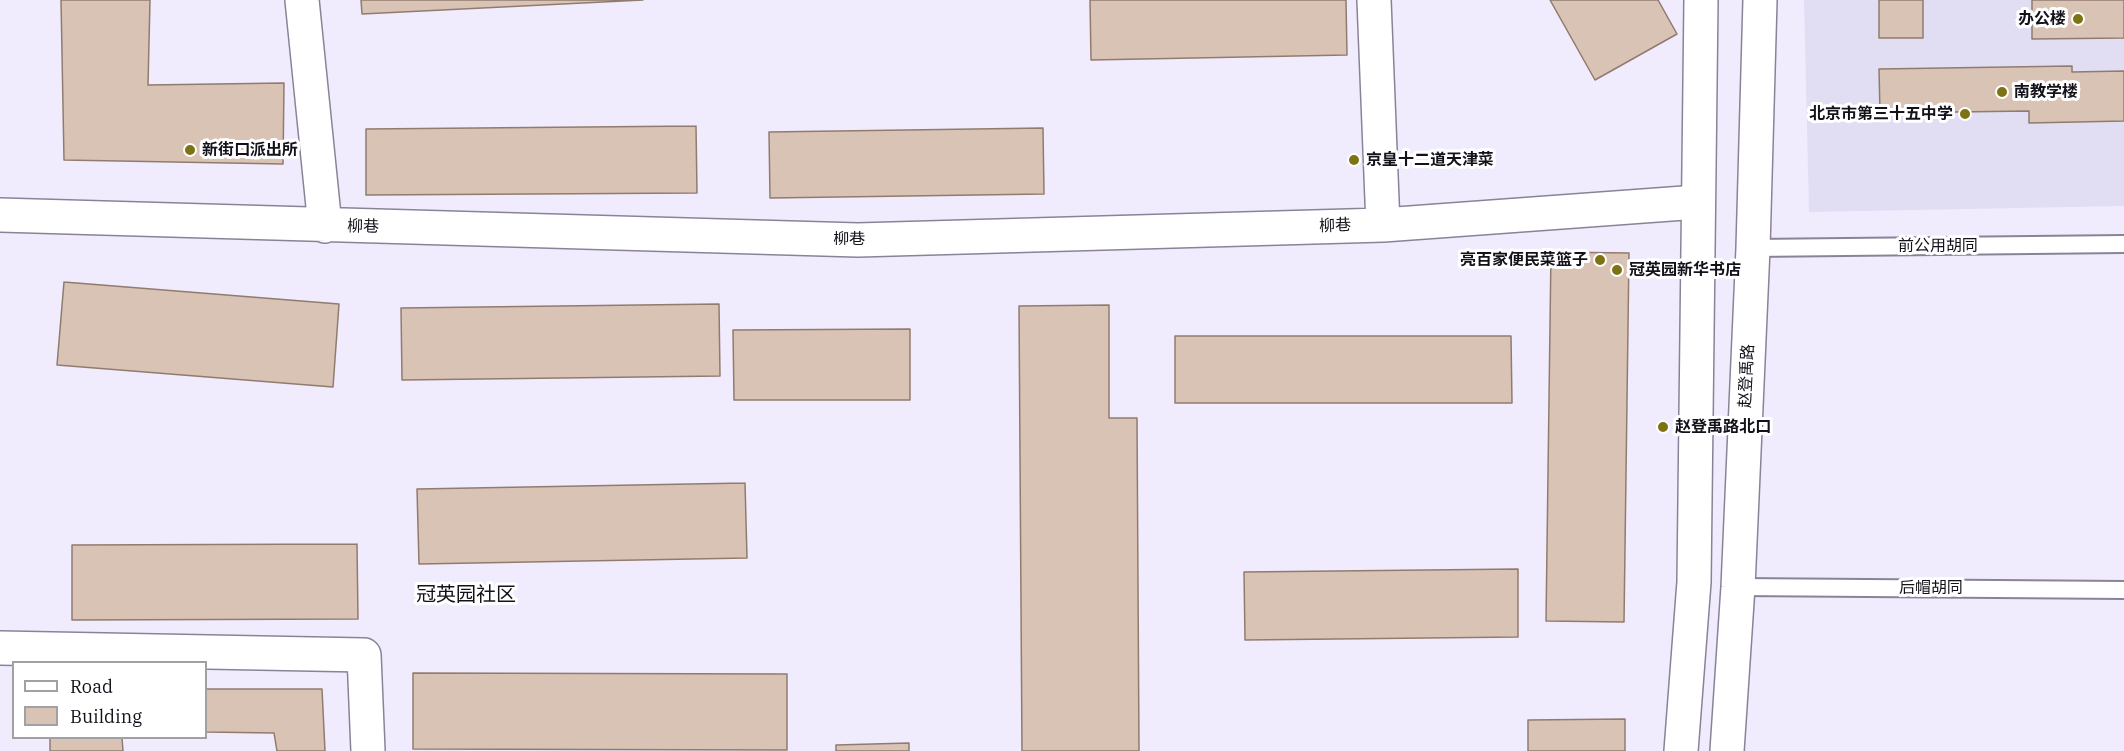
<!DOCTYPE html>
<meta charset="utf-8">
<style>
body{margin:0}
#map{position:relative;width:2124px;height:751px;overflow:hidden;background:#f1ebfe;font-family:"IBM Plex Serif",serif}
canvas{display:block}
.legend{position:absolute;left:12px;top:661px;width:195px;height:78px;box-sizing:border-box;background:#fff;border:2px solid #a1a0a3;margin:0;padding:8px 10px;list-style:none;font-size:18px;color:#131119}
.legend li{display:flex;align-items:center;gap:12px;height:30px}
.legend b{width:30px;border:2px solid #a1a0a3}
</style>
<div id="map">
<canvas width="2124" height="751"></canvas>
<ul class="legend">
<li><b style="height:8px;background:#fff"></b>Road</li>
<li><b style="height:16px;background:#d9c3b5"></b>Building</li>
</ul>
</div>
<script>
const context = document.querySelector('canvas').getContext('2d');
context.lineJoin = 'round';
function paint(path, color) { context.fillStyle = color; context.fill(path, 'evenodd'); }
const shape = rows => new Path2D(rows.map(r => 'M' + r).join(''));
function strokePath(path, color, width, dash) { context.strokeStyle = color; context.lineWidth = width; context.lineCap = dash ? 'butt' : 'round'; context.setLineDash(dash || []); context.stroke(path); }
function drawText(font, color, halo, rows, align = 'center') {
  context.font = font + ' "IBM Plex Serif","Noto Sans SC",serif'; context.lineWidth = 6; context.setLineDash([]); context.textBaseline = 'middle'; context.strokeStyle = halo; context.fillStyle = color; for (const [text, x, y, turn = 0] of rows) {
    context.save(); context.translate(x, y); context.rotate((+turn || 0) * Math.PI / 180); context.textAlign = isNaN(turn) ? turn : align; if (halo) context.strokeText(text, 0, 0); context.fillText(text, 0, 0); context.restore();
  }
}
const education = shape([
 [1804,0,2124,0,2124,206,1809,212]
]);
const building = shape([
 [61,0,150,0,148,85,284,83,283,164,64,160,61,0],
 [361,0,643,0,362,14,361,0],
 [1090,0,1346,0,1347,55,1091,60,1090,0],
 [1550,0,1658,0,1677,34,1595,80,1550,0],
 [1879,0,1923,0,1923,38,1879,38,1879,0],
 [2032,0,2124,0,2124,38,2032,39,2032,0],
 [2072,66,2072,72,2124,71,2124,121,2029,123,2029,111,1880,113,1879,69,2072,66],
 [696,126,697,193,366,195,366,129,696,126],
 [1043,128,1044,194,770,198,769,132,1043,128],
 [1551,252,1629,253,1624,622,1546,621,1551,252],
 [64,282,339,304,333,387,57,365,64,282],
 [719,304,720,376,402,380,401,308,719,304],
 [1109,305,1109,418,1137,418,1139,751,1022,751,1019,306,1109,305],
 [910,329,910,400,734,400,733,330,910,329],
 [1175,336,1511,336,1512,403,1175,403,1175,336],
 [745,483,747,558,419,564,417,489,745,483],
 [357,544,358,619,72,620,72,545,357,544],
 [1518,569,1518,637,1245,640,1244,572,1518,569],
 [413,673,787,674,787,750,413,749,413,673],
 [206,689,322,689,325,751,277,751,274,733,206,732,206,689],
 [1625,719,1625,751,1528,751,1528,720,1625,719],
 [50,738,122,738,123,751,50,751,50,738],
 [909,743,909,751,836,751,836,745,909,743]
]);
const lane = shape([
 [1753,248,2124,244],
 [1738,587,2124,590]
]);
const street = shape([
 [302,0,325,226],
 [1374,0,1383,225],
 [0,215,858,240,1383,225,1698,202],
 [0,648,364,655,368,751]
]);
const secondary = shape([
 [1681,751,1694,582,1701,0],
 [1727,751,1738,587,1753,248,1760,0]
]);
const markers = [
 [2078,19,6,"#7d7315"],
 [2002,92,6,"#7d7315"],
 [1965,114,6,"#7d7315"],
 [190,150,6,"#7d7315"],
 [1354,160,6,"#7d7315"],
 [1600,260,6,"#7d7315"],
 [1617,270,6,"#7d7315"],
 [1663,427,6,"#7d7315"]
];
const poiNames = [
 ["办公楼",2066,19,"right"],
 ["南教学楼",2014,92],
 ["北京市第三十五中学",1953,114,"right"],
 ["新街口派出所",202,150],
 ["京皇十二道天津菜",1366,160],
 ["亮百家便民菜篮子",1588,260,"right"],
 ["冠英园新华书店",1629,270],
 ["赵登禹路北口",1675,427]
];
const streetNames = [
 ["柳巷",1335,226,-2],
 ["柳巷",363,227,1],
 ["柳巷",849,239],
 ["前公用胡同",1938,246],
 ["赵登禹路",1747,376,-87],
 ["后帽胡同",1931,588]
];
const quarterNames = [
 ["冠英园社区",466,595]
];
paint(education, '#e1def4');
paint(building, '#d9c3b5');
strokePath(building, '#907c6f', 1.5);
strokePath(lane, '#8a8398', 20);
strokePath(street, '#8a8398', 36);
strokePath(secondary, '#8a8398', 36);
strokePath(lane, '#fff', 16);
strokePath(street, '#fff', 33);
strokePath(secondary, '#fff', 33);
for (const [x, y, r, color] of markers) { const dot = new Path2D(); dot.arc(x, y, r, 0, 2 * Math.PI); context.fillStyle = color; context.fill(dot); strokePath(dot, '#fff', 2); }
drawText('bold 16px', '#131119', '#fff', poiNames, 'left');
drawText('16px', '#131119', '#fff', streetNames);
drawText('20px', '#131119', '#fff', quarterNames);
</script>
